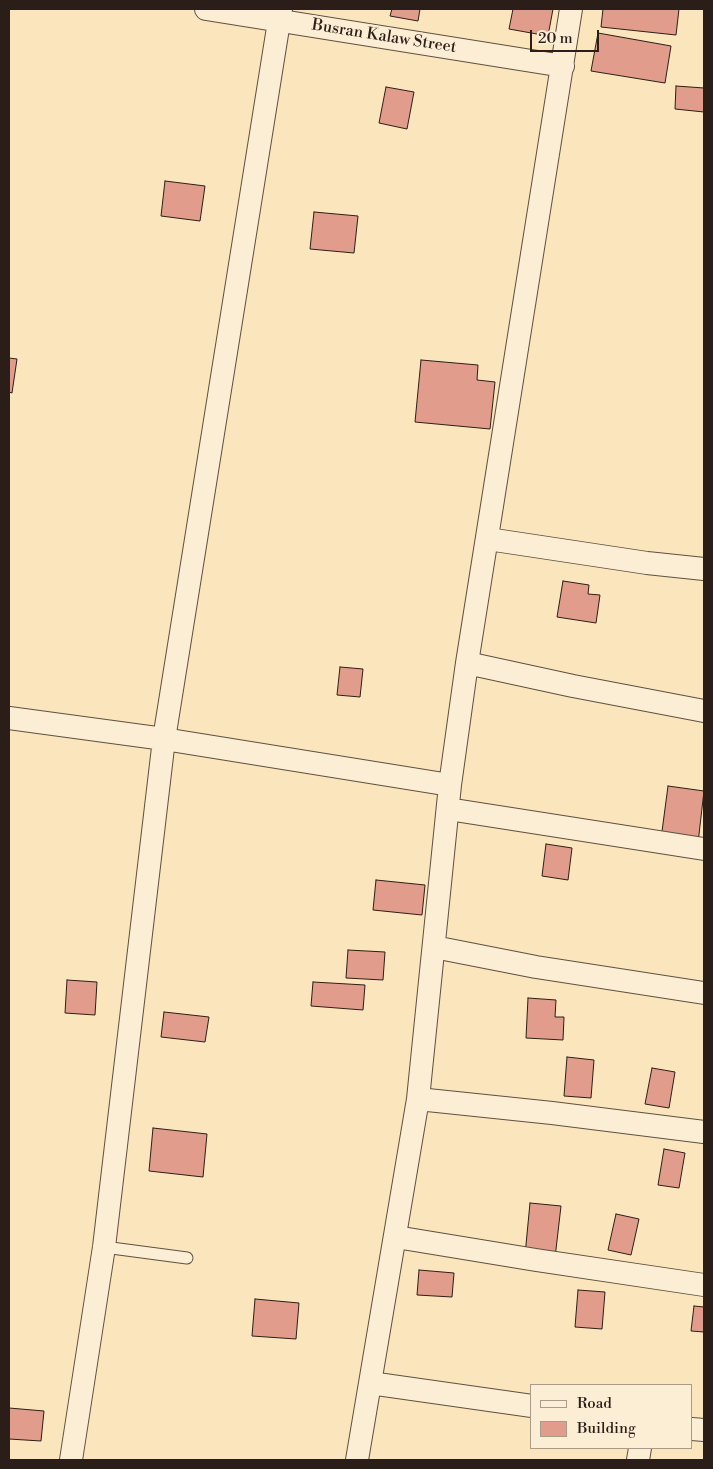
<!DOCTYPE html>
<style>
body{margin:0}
#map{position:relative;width:713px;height:1469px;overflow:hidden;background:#fbe5bd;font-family:"Libre Bodoni",serif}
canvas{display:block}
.frame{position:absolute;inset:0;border:10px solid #2b1e18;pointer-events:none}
.legend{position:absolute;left:530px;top:1384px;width:162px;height:65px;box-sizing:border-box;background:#fceed4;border:1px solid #a89b89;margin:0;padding:6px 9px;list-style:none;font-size:15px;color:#2b1e18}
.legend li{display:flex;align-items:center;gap:10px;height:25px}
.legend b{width:25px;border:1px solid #a89b89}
.scale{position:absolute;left:530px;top:30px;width:69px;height:22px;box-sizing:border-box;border:2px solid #2b1e18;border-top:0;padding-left:6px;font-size:15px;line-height:18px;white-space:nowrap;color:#2b1e18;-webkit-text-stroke:4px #fceed4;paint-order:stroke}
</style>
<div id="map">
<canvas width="713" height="1469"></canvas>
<div class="frame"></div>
<ul class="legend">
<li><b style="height:6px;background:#fceed4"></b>Road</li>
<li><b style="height:14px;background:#e19c8b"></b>Building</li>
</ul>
<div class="scale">20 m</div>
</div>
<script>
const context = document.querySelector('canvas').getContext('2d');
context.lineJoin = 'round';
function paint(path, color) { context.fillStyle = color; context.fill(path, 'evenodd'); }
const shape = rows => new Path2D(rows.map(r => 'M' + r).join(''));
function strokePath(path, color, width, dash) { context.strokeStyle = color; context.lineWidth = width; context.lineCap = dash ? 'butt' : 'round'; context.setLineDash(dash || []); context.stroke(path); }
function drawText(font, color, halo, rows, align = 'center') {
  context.font = font + ' "Libre Bodoni",serif'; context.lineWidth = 4; context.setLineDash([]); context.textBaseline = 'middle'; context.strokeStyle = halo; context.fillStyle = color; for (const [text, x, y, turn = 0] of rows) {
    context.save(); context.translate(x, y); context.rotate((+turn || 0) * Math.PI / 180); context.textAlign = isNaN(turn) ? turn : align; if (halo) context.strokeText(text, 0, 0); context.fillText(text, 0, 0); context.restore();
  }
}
const building = shape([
 [392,9,420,9,418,21,390,16,392,9],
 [513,9,553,9,548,36,509,29,513,9],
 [603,9,679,9,676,35,601,27,603,9],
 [598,33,671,46,665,83,591,71,598,33],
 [676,86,704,88,704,112,675,109,676,86],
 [386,87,414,92,407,129,379,123,386,87],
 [165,181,205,186,200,221,161,216,165,181],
 [314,212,358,216,354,253,310,249,314,212],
 [9,358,17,359,12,393,9,392,9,358],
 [421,360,478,365,477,380,495,382,490,429,415,422,421,360],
 [563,581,589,585,588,594,600,595,596,623,557,617,563,581],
 [340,667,363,669,360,697,337,695,340,667],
 [668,786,704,791,698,843,661,839,668,786],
 [546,844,572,848,568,880,542,876,546,844],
 [376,880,425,885,422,915,373,910,376,880],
 [348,950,385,952,383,980,346,978,348,950],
 [67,980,97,982,95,1015,65,1013,67,980],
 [313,982,365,985,363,1010,311,1006,313,982],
 [528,998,556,1000,555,1017,564,1017,563,1040,526,1038,528,998],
 [164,1012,209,1017,205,1042,161,1037,164,1012],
 [567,1057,594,1060,591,1098,564,1096,567,1057],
 [652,1068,675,1072,669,1108,645,1104,652,1068],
 [153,1128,207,1134,203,1177,149,1171,153,1128],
 [664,1149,685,1153,679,1188,658,1185,664,1149],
 [530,1203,561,1206,555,1258,525,1255,530,1203],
 [616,1214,639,1219,631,1255,608,1250,616,1214],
 [419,1270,454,1273,452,1297,417,1295,419,1270],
 [578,1290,605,1292,602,1329,575,1327,578,1290],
 [255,1299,299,1303,296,1339,252,1336,255,1299],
 [694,1306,704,1307,704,1332,691,1331,694,1306],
 [9,1408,44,1411,41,1441,9,1439,9,1408]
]);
const lane = shape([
 [104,1247,187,1258]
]);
const street = shape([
 [206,9,563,66],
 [488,539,647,563,704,569],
 [467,663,573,686,704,711],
 [9,718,164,739,450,785],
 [448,809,704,849],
 [434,947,536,967,704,993],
 [418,1099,552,1113,704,1132],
 [396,1237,536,1260,704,1285],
 [370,1383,532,1406],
 [692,1429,704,1430],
 [71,1460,104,1247,164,739,281,9],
 [357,1460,418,1099,450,785,467,663,571,9],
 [638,1460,640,1448]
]);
const streetNames = [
 ["Busran Kalaw Street",384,37,9]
];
paint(building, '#e19c8b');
strokePath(building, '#2b1e18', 1);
strokePath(lane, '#5f5041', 13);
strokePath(street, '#5f5041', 24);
strokePath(lane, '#fceed4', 11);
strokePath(street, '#fceed4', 22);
drawText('16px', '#2b1e18', '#fceed4', streetNames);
</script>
